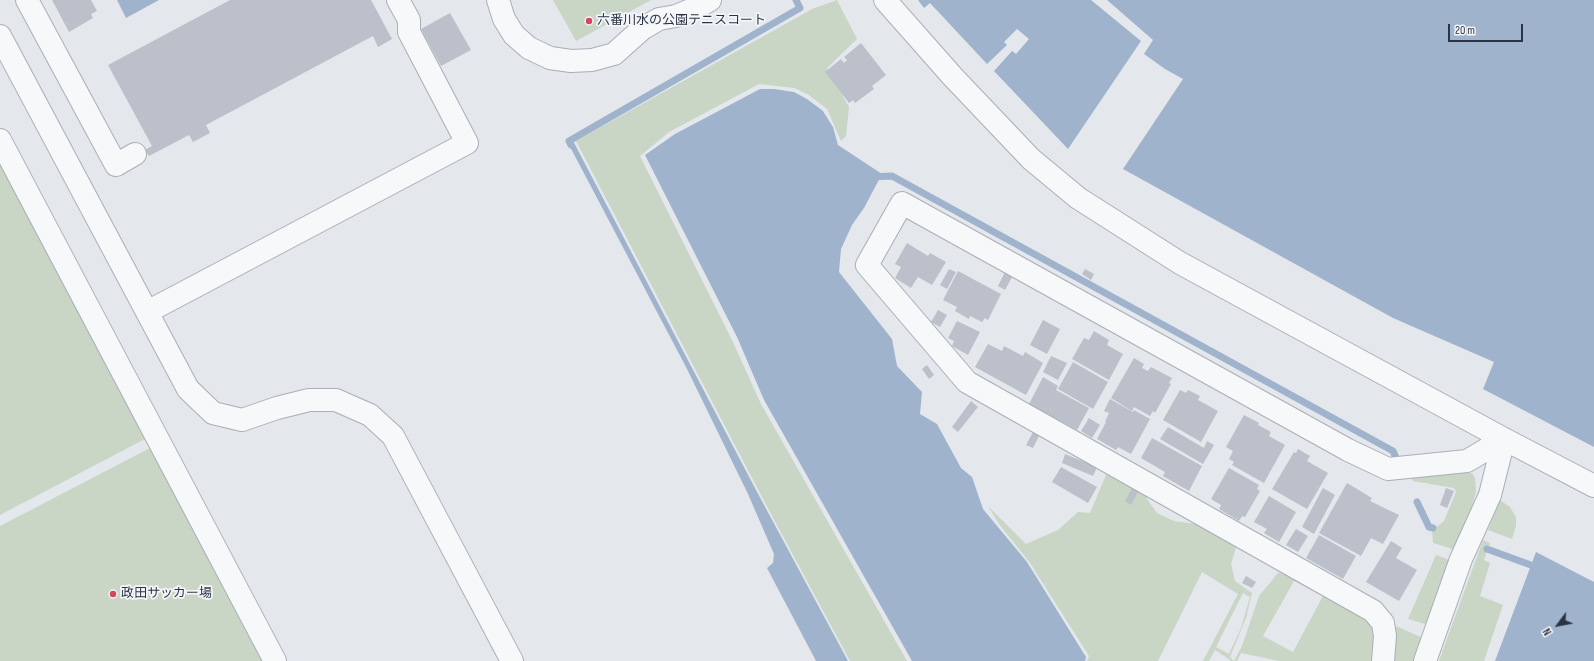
<!DOCTYPE html>
<meta charset="utf-8">
<style>
body{margin:0}
#map{position:relative;width:1594px;height:661px;overflow:hidden;background:#e4e7ec;font-family:"Sofia Sans Condensed",sans-serif}
canvas{display:block}
.north{position:absolute;left:1538px;top:605px;width:40px;height:40px;-webkit-text-stroke:3px #f4f6f9;paint-order:stroke;rotate:238deg;font-size:11px;font-weight:700;line-height:16px;text-align:center;color:#2b3445}
.north::after{content:'';display:block;margin:auto;width:14px;height:18px;background:#2b3445;clip-path:polygon(50% 0,100% 100%,50% 72%,0 100%)}
.scale{position:absolute;left:1448px;top:24px;width:75px;height:18px;box-sizing:border-box;border:2px solid #2b3445;border-top:0;padding-left:5px;font-size:12px;line-height:14px;white-space:nowrap;color:#2b3445;-webkit-text-stroke:3px #f4f6f9;paint-order:stroke}
</style>
<div id="map">
<canvas width="1594" height="661"></canvas>
<div class="north">N</div>
<div class="scale">20 m</div>
</div>
<script>
const context = document.querySelector('canvas').getContext('2d');
context.lineJoin = 'round';
function paint(path, color) { context.fillStyle = color; context.fill(path, 'evenodd'); }
const shape = rows => new Path2D(rows.map(r => 'M' + r).join(''));
function strokePath(path, color, width, dash) { context.strokeStyle = color; context.lineWidth = width; context.lineCap = dash ? 'butt' : 'round'; context.setLineDash(dash || []); context.stroke(path); }
function drawText(font, color, halo, rows, align = 'center') {
  context.font = font + ' "Sofia Sans Condensed","Noto Sans JP",sans-serif'; context.lineWidth = 3.5; context.setLineDash([]); context.textBaseline = 'middle'; context.strokeStyle = halo; context.fillStyle = color; for (const [text, x, y, turn = 0] of rows) {
    context.save(); context.translate(x, y); context.rotate((+turn || 0) * Math.PI / 180); context.textAlign = isNaN(turn) ? turn : align; if (halo) context.strokeText(text, 0, 0); context.fillText(text, 0, 0); context.restore();
  }
}
const green = shape([
 [553,0,651,0,576,41],
 [837,0,857,39,827,68,849,107,846,136,841,141,827,109,809,95,794,88,759,84,669,132,640,156,732,340,761,404,907,661,850,661,764,501,576,141,812,9],
 [0,163,145,439,0,515],
 [150,448,262,661,0,661,0,526],
 [1108,470,1145,489,1147,499,1157,513,1174,521,1211,526,1238,541,1231,564,1235,581,1252,593,1246,618,1230,657,1234,661,1242,646,1259,596,1278,573,1288,571,1371,618,1378,632,1376,661,1279,661,1241,653,1237,661,1230,661,1230,660,1215,650,1209,661,1203,661,1238,594,1202,572,1158,661,1087,661,1089,656,1030,563,999,524,988,506,1026,544,1058,530,1078,512,1090,513],
 [1294,581,1323,596,1293,652,1263,636],
 [1243,593,1250,597,1241,628,1229,654,1216,647],
 [1467,471,1473,474,1475,479,1476,491,1470,515,1456,550,1433,543,1432,531,1444,521,1456,492,1454,488,1413,481,1411,477],
 [1500,500,1510,507,1516,517,1516,526,1512,539,1488,530],
 [1483,540,1490,543,1484,560,1490,563,1480,596,1503,605,1484,661,1439,661],
 [1436,555,1452,561,1428,625,1408,619],
 [1396,626,1423,638,1415,661,1391,661]
]);
const water = shape([
 [117,0,159,0,126,18],
 [918,0,1091,0,1141,41,1068,149,994,71,1012,51,1016,54,1029,39,1017,29,1004,42,1007,45,987,64,930,3,924,8],
 [1107,0,1594,0,1594,447,1483,389,1494,362,1393,318,1123,169,1183,79,1165,69,1144,54,1153,40],
 [760,89,774,89,794,92,807,99,823,111,833,127,838,145,882,174,864,208,852,225,841,249,839,272,892,339,897,366,922,392,920,414,937,424,961,468,972,477,983,509,1027,562,1086,657,1085,661,912,661,764,400,737,337,645,155,675,134],
 [571,137,756,490,848,661,816,661,767,568,773,563,774,554,748,494,687,369,567,141],
 [1536,552,1594,582,1594,661,1495,661]
]);
const stream = shape([
 [571,145,569,141,800,8,796,0],
 [871,177,892,176,1393,451,1396,458],
 [1417,502,1429,527,1433,528],
 [1487,549,1539,568]
]);
const building = shape([
 [52,0,91,0,97,11,91,14,93,18,69,32],
 [230,0,371,0,392,39,378,47,373,36,206,125,210,133,193,142,189,135,149,156,145,150,152,146,108,65],
 [450,13,471,50,441,66,421,29],
 [861,43,886,75,872,86,874,89,855,103,853,100,849,103,825,72,841,59,844,63,847,60,844,57],
 [907,243,928,256,930,253,946,262,932,285,918,277,911,288,895,278,901,267,895,264],
 [949,269,956,272,947,289,940,285],
 [1085,269,1094,274,1091,280,1082,274],
 [958,271,1001,294,988,320,985,318,982,322,970,316,969,319,955,311,957,307,943,300],
 [1005,272,1012,277,1005,290,998,286],
 [938,310,947,315,940,327,931,322],
 [1043,320,1060,329,1047,354,1030,345],
 [957,321,980,332,968,355,952,346,954,341,948,338],
 [1094,331,1109,340,1107,345,1123,354,1109,380,1072,359,1084,338,1089,340],
 [988,344,1002,351,1004,346,1023,356,1025,352,1043,363,1026,395,975,367],
 [1051,356,1067,363,1058,380,1043,372],
 [1134,358,1144,364,1142,368,1148,371,1151,367,1172,378,1169,383,1171,384,1155,413,1153,411,1150,416,1134,407,1132,411,1111,398],
 [1073,362,1108,382,1093,409,1058,389],
 [927,365,934,375,929,379,922,369],
 [1043,377,1058,386,1056,390,1089,408,1077,430,1029,404],
 [1180,390,1186,393,1188,390,1200,396,1198,400,1218,411,1201,442,1163,420],
 [1110,399,1133,412,1134,410,1150,419,1131,454,1118,447,1116,450,1097,439,1106,422,1105,422,1109,413,1104,411],
 [971,401,978,407,958,432,952,427],
 [1244,415,1259,423,1258,425,1271,432,1269,436,1285,445,1264,483,1232,465,1234,462,1229,459,1233,451,1226,447],
 [1089,418,1100,425,1092,438,1081,431],
 [1168,427,1204,448,1207,441,1214,445,1203,464,1160,439],
 [1033,432,1039,436,1033,448,1026,445],
 [1152,438,1202,466,1189,491,1163,476,1165,472,1141,458],
 [1298,449,1310,456,1307,461,1328,473,1307,509,1272,489,1294,452,1296,453],
 [1065,454,1097,467,1093,476,1062,463],
 [1061,467,1097,487,1088,503,1052,482],
 [1229,468,1259,485,1257,489,1260,491,1245,517,1242,516,1239,521,1219,509,1221,505,1211,499],
 [1347,483,1372,498,1370,501,1399,515,1383,544,1371,538,1361,556,1319,533],
 [1132,488,1138,492,1131,505,1125,501],
 [1323,488,1335,495,1314,534,1302,527],
 [1446,488,1454,491,1447,508,1440,505],
 [1269,496,1296,512,1279,542,1264,533,1267,529,1254,522],
 [1296,529,1308,536,1298,552,1286,545],
 [1319,535,1356,556,1343,579,1306,558],
 [1391,541,1402,548,1396,558,1417,570,1399,601,1366,582],
 [1246,576,1256,582,1252,588,1242,583]
]);
const minor = shape([
 [27,0,116,165,135,154],
 [498,0,504,19,514,35,529,48,550,58,571,61,592,60,614,54,642,29,659,19,676,16,698,7,710,0],
 [885,0,953,77,1031,159,1078,198,1180,263,1504,439,1594,486],
 [0,36,188,389,213,413,242,420,277,408,309,400,336,400,370,415,393,436,512,661],
 [0,140,275,661],
 [147,312,467,143,409,32,409,20,398,0],
 [1383,661,1385,636,1383,623,1373,611,967,382,867,265,902,203,1348,450,1388,469,1467,461,1504,439],
 [1425,661,1461,559,1490,495,1504,439]
]);
const markers = [
 [589,21,4,"#d1495b"],
 [113,594,4,"#d1495b"]
];
const poiNames = [
 ["六番川水の公園テニスコート",597,21],
 ["政田サッカー場",121,594]
];
paint(green, '#c9d6c5');
paint(water, '#9fb4cc');
strokePath(stream, '#9fb4cc', 7);
paint(building, '#bbc0ca');
strokePath(minor, '#a9aeb7', 24);
strokePath(minor, '#f7f8fa', 22);
for (const [x, y, r, color] of markers) { const dot = new Path2D(); dot.arc(x, y, r, 0, 2 * Math.PI); context.fillStyle = color; context.fill(dot); strokePath(dot, '#f4f6f9', 1.5); }
drawText('13px', '#2b3445', '#f4f6f9', poiNames, 'left');
</script>
